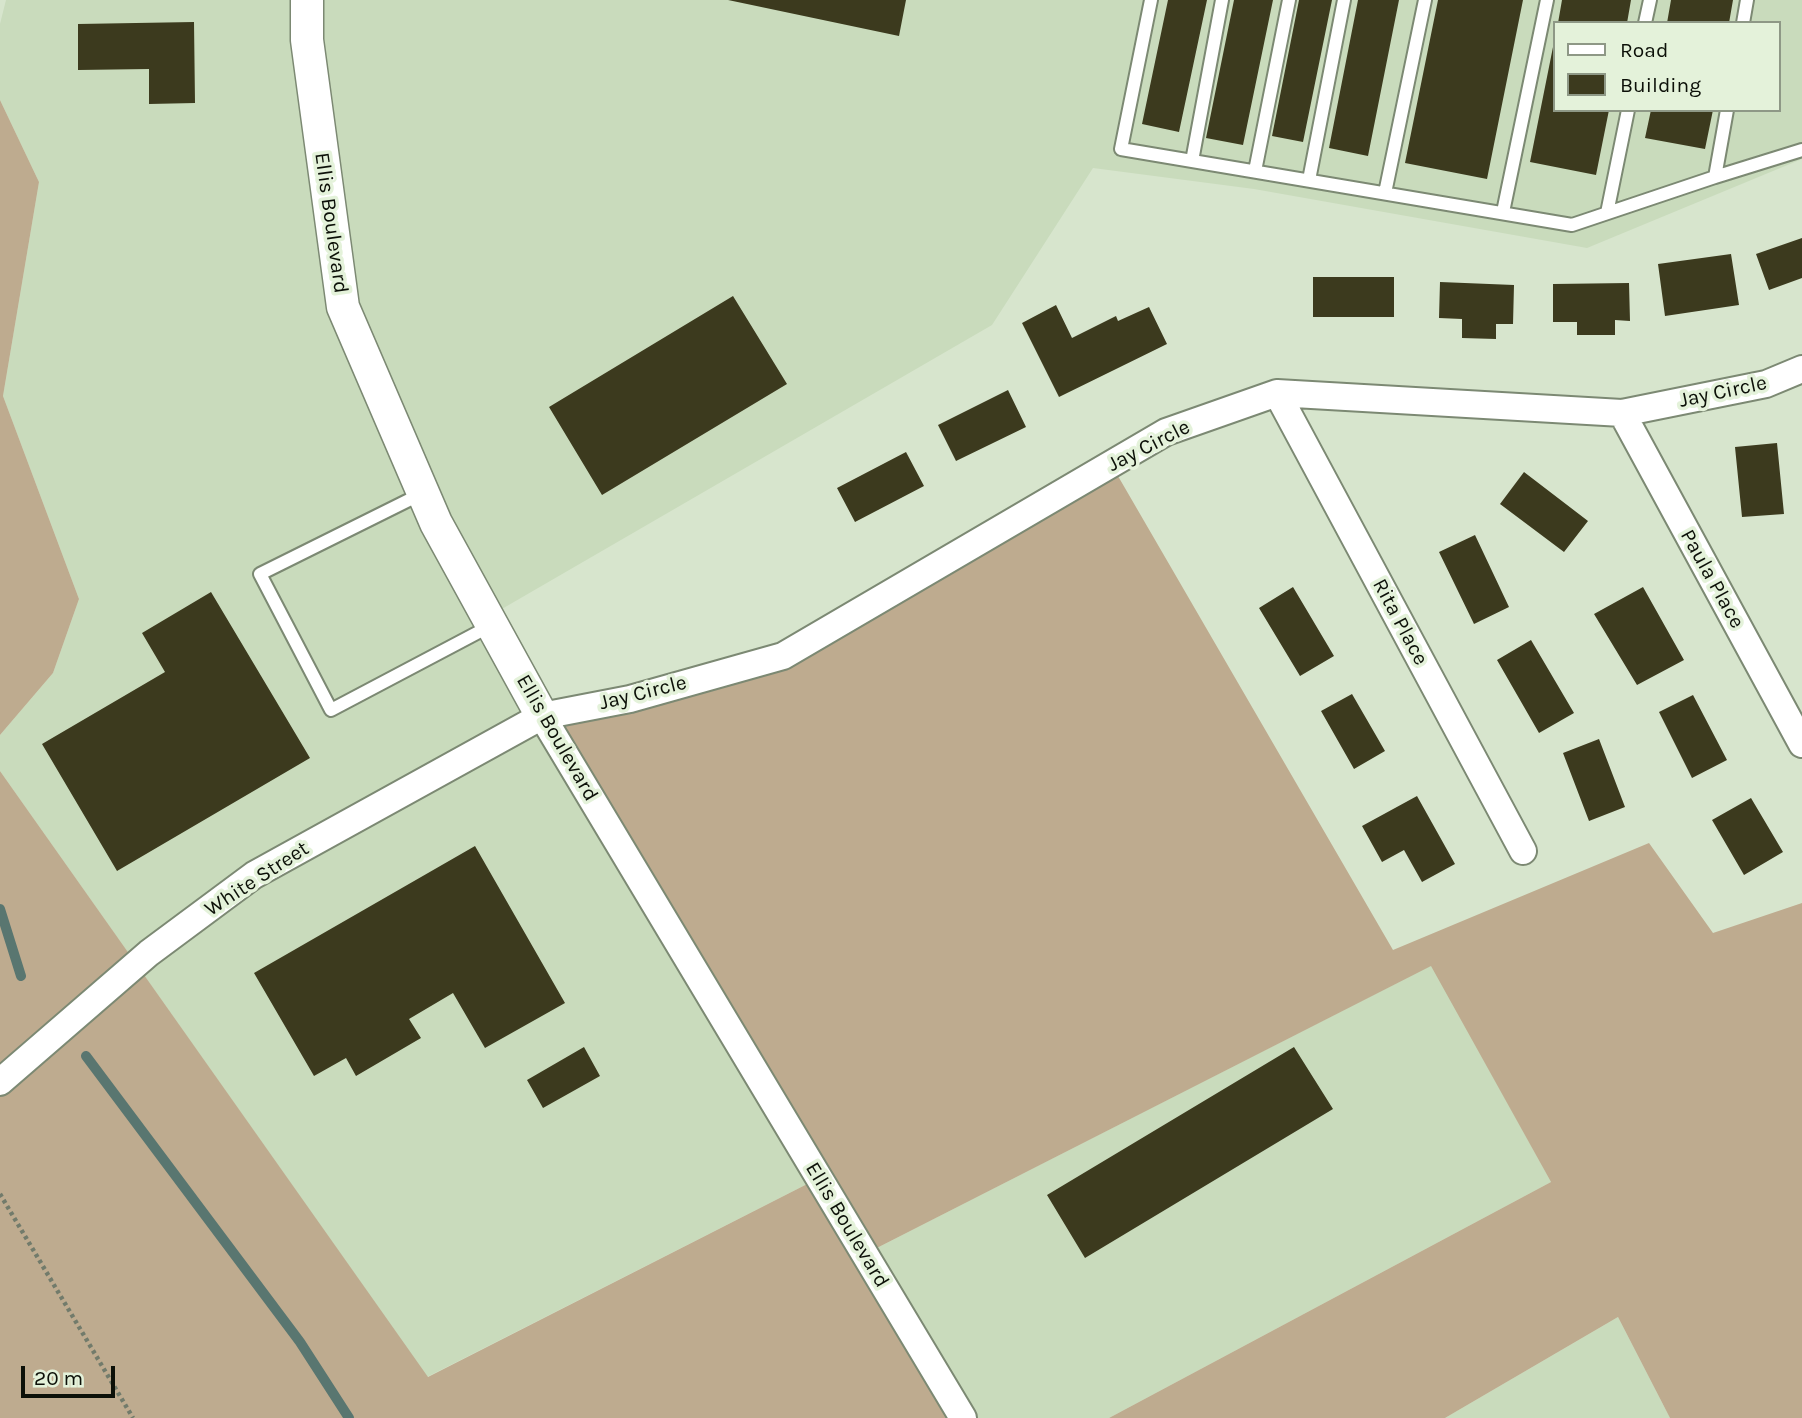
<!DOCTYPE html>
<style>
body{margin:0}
#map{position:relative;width:1802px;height:1418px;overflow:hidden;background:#d7e5cd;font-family:Karla,sans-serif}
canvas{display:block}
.legend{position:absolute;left:1553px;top:21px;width:228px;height:91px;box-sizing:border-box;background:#e4f2da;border:2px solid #8e9886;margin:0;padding:9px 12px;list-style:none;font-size:21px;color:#0c1008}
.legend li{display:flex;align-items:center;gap:14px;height:35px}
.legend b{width:35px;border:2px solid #8e9886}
.scale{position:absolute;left:21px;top:1366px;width:94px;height:32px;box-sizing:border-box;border:4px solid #0c1008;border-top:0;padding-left:9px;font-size:21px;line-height:24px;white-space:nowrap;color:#0c1008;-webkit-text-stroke:5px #e4f2da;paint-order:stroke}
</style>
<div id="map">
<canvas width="1802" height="1418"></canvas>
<ul class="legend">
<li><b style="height:9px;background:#fff"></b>Road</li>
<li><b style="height:19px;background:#3c3a1e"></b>Building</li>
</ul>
<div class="scale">20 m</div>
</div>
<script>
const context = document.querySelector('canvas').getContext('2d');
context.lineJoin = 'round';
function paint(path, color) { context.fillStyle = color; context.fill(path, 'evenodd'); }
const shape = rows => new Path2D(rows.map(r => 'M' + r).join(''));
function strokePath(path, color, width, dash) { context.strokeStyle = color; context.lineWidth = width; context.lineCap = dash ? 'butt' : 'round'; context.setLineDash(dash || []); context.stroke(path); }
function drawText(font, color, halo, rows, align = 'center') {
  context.font = font + ' Karla,sans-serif'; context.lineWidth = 7; context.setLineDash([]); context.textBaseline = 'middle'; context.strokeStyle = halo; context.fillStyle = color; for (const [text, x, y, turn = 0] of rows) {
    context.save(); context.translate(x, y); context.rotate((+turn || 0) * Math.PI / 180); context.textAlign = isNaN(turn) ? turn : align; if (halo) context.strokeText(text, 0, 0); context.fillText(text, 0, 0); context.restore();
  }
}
const built = shape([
 [6,0,1802,0,1802,159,1587,248,1254,189,1093,168,992,325,488,617,819,1178,427,1377,0,771,0,735,53,673,79,599,3,396,39,182,0,100,0,24],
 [1555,23,1779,23,1779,110,1555,110],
 [1432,965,1551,1182,1109,1418,963,1418,865,1254],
 [1618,1317,1670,1418,1445,1418]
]);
const forest = shape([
 [0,100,39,182,3,396,79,599,53,673,0,735],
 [1111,464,1393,950,1649,843,1713,933,1802,903,1802,1418,1670,1418,1618,1317,1445,1418,1109,1418,1551,1182,1431,966,865,1254,963,1418,0,1418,0,771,428,1377,819,1178,542,716,783,656]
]);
const stream = shape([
 [0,909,21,976],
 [86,1056,300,1342,349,1418]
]);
const building = shape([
 [728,0,906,0,899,36],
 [1168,0,1207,0,1179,132,1142,124],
 [1234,0,1273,0,1243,145,1206,138],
 [1299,0,1332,0,1303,142,1272,136],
 [1358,0,1399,0,1368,156,1329,148],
 [1438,0,1523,0,1487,179,1405,163],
 [1562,0,1631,0,1627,23,1558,23],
 [1671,0,1733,0,1729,23,1667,23],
 [194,22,195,103,149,104,149,69,78,70,78,24],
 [1554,42,1555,110,1609,110,1596,175,1530,162],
 [1651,110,1713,110,1705,149,1645,138],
 [1802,238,1802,278,1769,290,1756,254],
 [1731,254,1739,305,1665,316,1658,264],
 [1313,277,1394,277,1394,317,1313,317],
 [1440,282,1514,285,1513,324,1496,324,1496,339,1462,338,1462,319,1439,318],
 [1629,283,1630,321,1615,320,1615,335,1577,335,1577,322,1553,322,1553,284],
 [733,296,787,384,602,495,549,407],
 [1056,305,1072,338,1116,316,1118,321,1149,307,1167,344,1059,397,1022,323],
 [1008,390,1026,427,956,461,938,425],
 [1777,443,1784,514,1742,517,1735,447],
 [906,452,924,486,855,522,837,488],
 [1524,472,1588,521,1564,552,1500,504],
 [1475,535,1509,607,1474,624,1439,552],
 [1293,587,1334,656,1300,676,1259,608],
 [1643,587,1684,660,1637,685,1594,614],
 [211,592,310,758,117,871,42,744,165,672,142,633],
 [1531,640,1574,713,1539,733,1497,660],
 [1352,694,1385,751,1354,769,1321,711],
 [1693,695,1727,760,1692,778,1659,712],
 [1599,739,1625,807,1589,821,1563,753],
 [1417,796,1455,864,1422,882,1404,850,1382,862,1362,826],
 [1751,798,1783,852,1744,875,1712,820],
 [475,846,565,1003,485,1048,453,993,409,1019,421,1038,356,1076,346,1058,314,1076,254,973],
 [584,1047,600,1076,543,1108,527,1080],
 [1294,1047,1333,1109,1085,1258,1047,1195]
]);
const path = shape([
 [0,1194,133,1418]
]);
const service = shape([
 [1151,0,1121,149,1572,225,1715,177],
 [1645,23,1650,0],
 [1743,23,1747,0],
 [1727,110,1715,177,1802,150],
 [1192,161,1222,0],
 [1255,171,1289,0],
 [1309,180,1344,0],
 [1385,193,1425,0],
 [1503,212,1547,0],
 [1607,213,1628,110],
 [423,493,260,574,331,710,492,625]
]);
const minor = shape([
 [1277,393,1523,851],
 [1622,413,1802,744],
 [542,716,963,1418],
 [0,1082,149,953,254,875,542,716,630,699,783,656,1166,432,1277,393,1622,413,1766,384,1802,369]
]);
const tertiary = shape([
 [307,0,307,40,343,307,436,523,542,716]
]);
const streetNames = [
 ["Ellis Boulevard",331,223,82],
 ["Jay Circle",1723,392,-12],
 ["Jay Circle",1149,446,-27],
 ["Paula Place",1712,579,61],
 ["Rita Place",1400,622,62],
 ["Jay Circle",643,693,-14],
 ["Ellis Boulevard",557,738,60],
 ["White Street",257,879,-33],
 ["Ellis Boulevard",847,1225,59]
];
paint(built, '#c9dbbc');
paint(forest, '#beab8f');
strokePath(stream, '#597670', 10);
paint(building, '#3c3a1e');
strokePath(service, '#7c8973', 16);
strokePath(minor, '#7c8973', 30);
strokePath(tertiary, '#7c8973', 35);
strokePath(path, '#727b6b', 4.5, [3.5, 3.5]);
strokePath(service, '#fff', 12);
strokePath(minor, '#fff', 26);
strokePath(tertiary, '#fff', 32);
drawText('21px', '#0c1008', '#e4f2da', streetNames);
</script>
